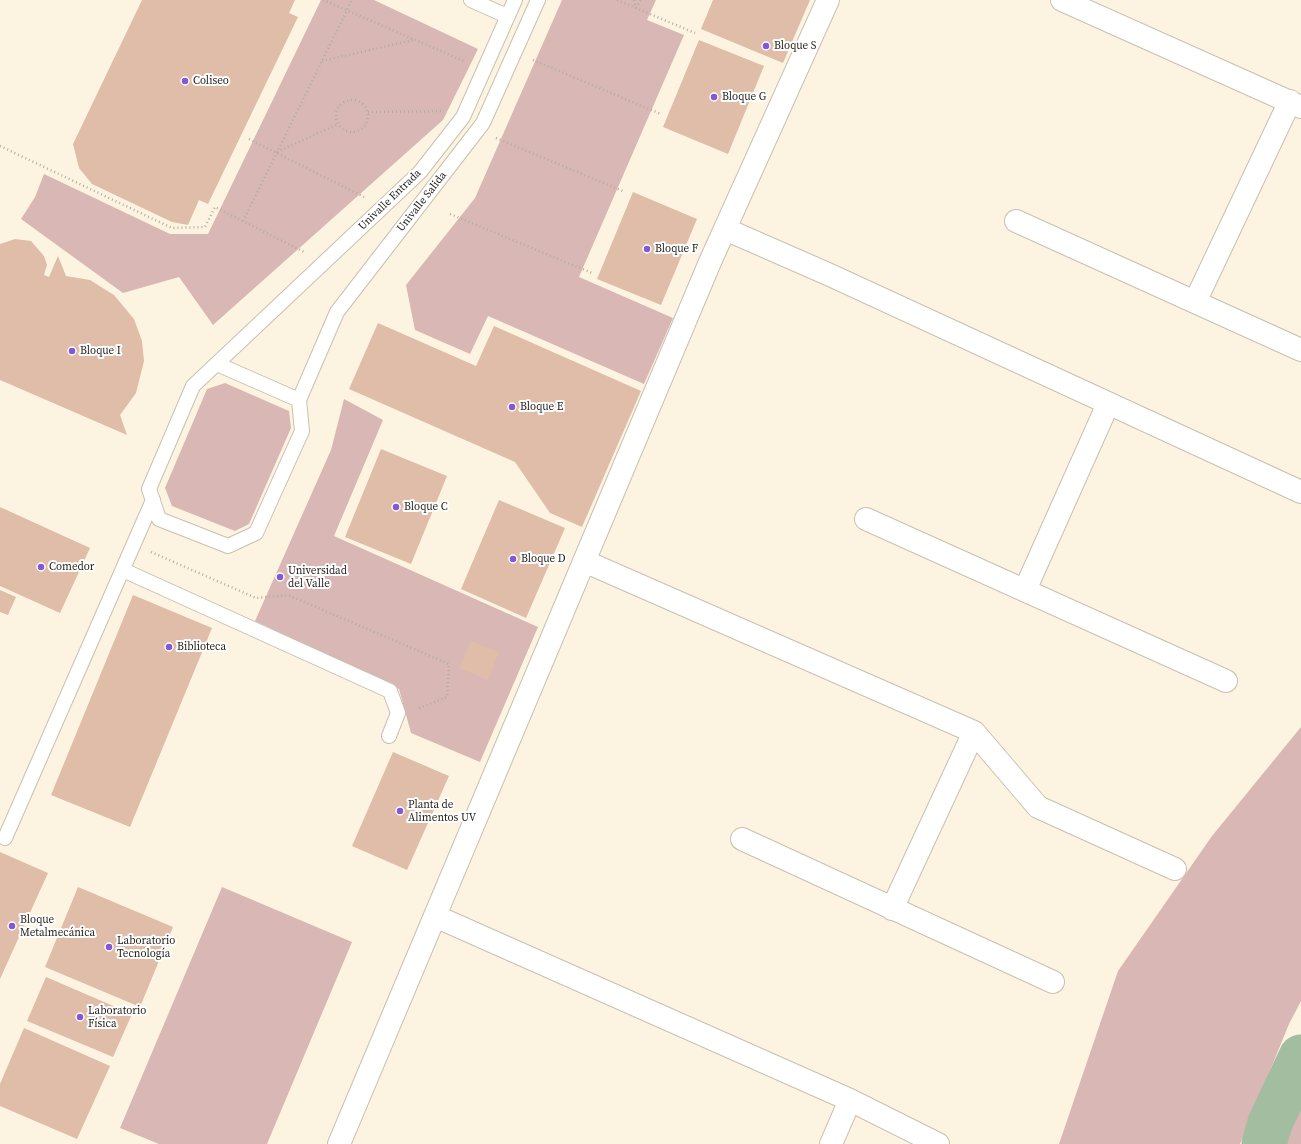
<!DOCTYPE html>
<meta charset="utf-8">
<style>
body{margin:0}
canvas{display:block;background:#fdf3e1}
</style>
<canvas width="1301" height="1144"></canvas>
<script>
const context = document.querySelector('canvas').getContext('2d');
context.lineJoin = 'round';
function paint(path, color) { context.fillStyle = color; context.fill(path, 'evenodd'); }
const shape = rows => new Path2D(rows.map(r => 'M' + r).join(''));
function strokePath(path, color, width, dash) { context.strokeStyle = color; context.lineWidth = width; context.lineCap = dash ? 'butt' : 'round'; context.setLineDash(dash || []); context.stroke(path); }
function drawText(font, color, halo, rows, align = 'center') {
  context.font = font + ' "Source Serif 4",serif'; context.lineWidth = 4; context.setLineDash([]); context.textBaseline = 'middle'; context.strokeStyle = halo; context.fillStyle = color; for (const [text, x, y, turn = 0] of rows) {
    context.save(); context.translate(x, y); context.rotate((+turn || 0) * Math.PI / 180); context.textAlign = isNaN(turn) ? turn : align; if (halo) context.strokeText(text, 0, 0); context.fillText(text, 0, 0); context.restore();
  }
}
const green = shape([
 [321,0,374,0,478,49,443,120,213,325,179,277,123,293,21,219,35,197,44,174,170,234,208,234],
 [562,0,656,0,647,20,684,35,579,277,673,318,644,384,488,316,470,354,415,330,406,285,475,198],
 [225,383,289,411,291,428,249,524,235,531,172,506,165,488,207,389],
 [344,399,383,420,334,536,538,627,480,762,411,733,399,689,255,621,331,450],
 [1301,727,1301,1001,1289,1024,1240,1144,1059,1144,1118,971,1212,836],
 [222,887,352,942,267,1144,159,1144,120,1128],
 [1301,1096,1301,1144,1282,1144,1286,1129]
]);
const river = shape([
 [1264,1144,1270,1123,1301,1057]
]);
const building = shape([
 [142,0,295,0,289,13,298,17,208,204,199,200,188,225,172,222,92,184,79,168,73,144],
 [713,0,810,0,783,63,701,29],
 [699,40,764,66,728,154,663,127],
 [633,192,697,219,661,305,597,279],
 [15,239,31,241,44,256,47,265,44,275,49,277,58,256,66,276,90,280,114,295,134,319,142,341,144,361,136,393,120,415,127,435,0,380,0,244],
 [378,323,476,366,494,326,641,391,582,527,550,513,515,462,349,389],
 [381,449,447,476,411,564,345,537],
 [499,500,565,528,526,618,461,589],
 [0,507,90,548,60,613,0,586],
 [0,590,16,597,8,615,0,612],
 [133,595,212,628,130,827,51,795],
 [471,641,499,652,488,680,459,668],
 [393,752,449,776,407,870,352,846],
 [0,852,48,873,0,979],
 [78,887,173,927,140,1007,45,967],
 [46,977,132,1014,113,1057,27,1021],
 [24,1028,110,1066,77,1139,0,1106,0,1084]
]);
const path = shape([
 [323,0,466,62],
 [617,0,695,33],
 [634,0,636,8],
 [636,8,641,0],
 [533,60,661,114],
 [322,61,413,40],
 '336 116a16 16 0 1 1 32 0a16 16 0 1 1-32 0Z',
 [368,112,441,111],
 [496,138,625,192],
 [249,139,364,197],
 [0,146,172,228,205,227,215,207,306,253],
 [277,152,338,124],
 [450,214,592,273],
 [243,221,352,0],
 [151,552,256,598,288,595,449,664,447,697,417,709]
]);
const lane = shape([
 [471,0,507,16],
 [217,364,299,400,302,431,256,533,228,546,159,519,149,489,193,386,420,172,463,117,515,0],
 [299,400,337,312,483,123,538,0],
 [123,570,390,691,398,713,389,736],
 [5,838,153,500]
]);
const street = shape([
 [1062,0,1301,107],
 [1016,221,1301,350],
 [725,229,830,275,1301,492],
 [1195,302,1290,101],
 [866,519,1226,681],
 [584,561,974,732,1038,807,1175,869],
 [1025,590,1108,404],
 [742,839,1053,982],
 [892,909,974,732],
 [435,916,850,1100,938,1144],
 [339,1144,710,262,828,0],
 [831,1144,850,1100]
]);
const markers = [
 [766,46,4,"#8458d2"],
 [185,81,4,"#8458d2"],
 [714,97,4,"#8458d2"],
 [647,249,4,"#8458d2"],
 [72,351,4,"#8458d2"],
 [512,407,4,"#8458d2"],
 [396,507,4,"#8458d2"],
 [513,559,4,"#8458d2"],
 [41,567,4,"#8458d2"],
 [280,577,4,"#8458d2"],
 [169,647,4,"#8458d2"],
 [400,811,4,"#8458d2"],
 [12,926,4,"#8458d2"],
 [109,947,4,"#8458d2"],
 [80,1017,4,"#8458d2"]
];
const poiNames = [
 ["Bloque S",774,46],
 ["Coliseo",193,81],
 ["Bloque G",722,97],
 ["Bloque F",655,249],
 ["Bloque I",80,351],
 ["Bloque E",520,407],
 ["Bloque C",404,507],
 ["Bloque D",521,559],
 ["Comedor",49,567],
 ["Universidad",288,571],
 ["del Valle",288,584],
 ["Biblioteca",177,647],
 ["Planta de",408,805],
 ["Alimentos UV",408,818],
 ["Bloque",20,920],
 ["Metalmecánica",20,933],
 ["Laboratorio",117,941],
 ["Tecnología",117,954],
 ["Laboratorio",88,1011],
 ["Física",88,1024]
];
const streetNames = [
 ["Univalle Entrada",390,200,-44],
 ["Univalle Salida",422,202,-52]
];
paint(green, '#d9b7b4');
strokePath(river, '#a3bda1', 45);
paint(building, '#dfbda8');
strokePath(lane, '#c9c0af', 16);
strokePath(street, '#c9c0af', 24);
strokePath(path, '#b3ac9e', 2.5, [1, 3]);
strokePath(lane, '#fff', 14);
strokePath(street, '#fff', 22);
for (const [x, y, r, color] of markers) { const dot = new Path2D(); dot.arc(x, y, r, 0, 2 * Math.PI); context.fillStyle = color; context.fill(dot); strokePath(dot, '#fff', 1.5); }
drawText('11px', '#211e18', '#fff', poiNames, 'left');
drawText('11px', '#211e18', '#fff', streetNames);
</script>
